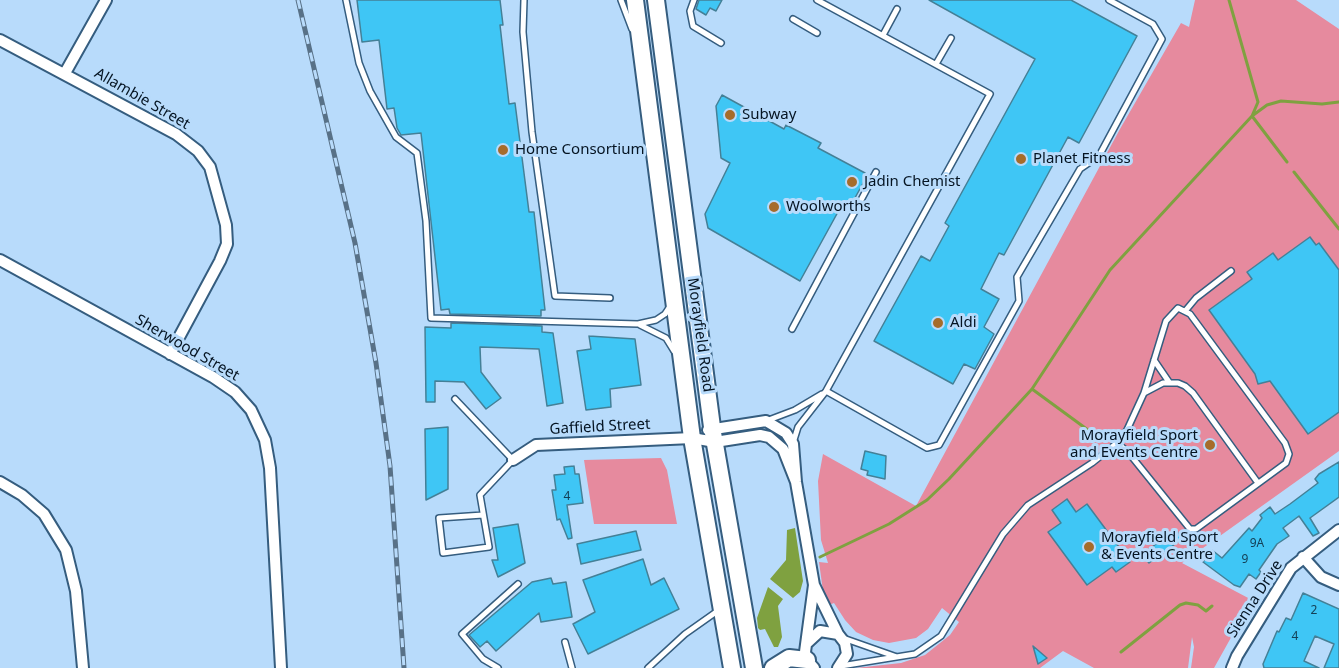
<!DOCTYPE html>
<style>
body{margin:0}
canvas{display:block;background:#b8dbfb}
</style>
<canvas width="1339" height="668"></canvas>
<script>
const context = document.querySelector('canvas').getContext('2d');
context.lineJoin = 'round';
function paint(path, color) { context.fillStyle = color; context.fill(path, 'evenodd'); }
const shape = rows => new Path2D(rows.map(r => 'M' + r).join(''));
function strokePath(path, color, width, dash) { context.strokeStyle = color; context.lineWidth = width; context.lineCap = dash ? 'butt' : 'round'; context.setLineDash(dash || []); context.stroke(path); }
function drawText(font, color, halo, rows, align = 'center') {
  context.font = font + ' "Noto Sans",sans-serif'; context.lineWidth = 6; context.setLineDash([]); context.textBaseline = 'middle'; context.strokeStyle = halo; context.fillStyle = color; for (const [text, x, y, turn = 0] of rows) {
    context.save(); context.translate(x, y); context.rotate((+turn || 0) * Math.PI / 180); context.textAlign = isNaN(turn) ? turn : align; if (halo) context.strokeText(text, 0, 0); context.fillText(text, 0, 0); context.restore();
  }
}
const green = shape([
 [1195,0,1296,0,1339,29,1339,451,1182,563,1252,600,1214,668,1191,668,1194,647,1192,637,1188,668,1094,668,1063,651,1040,668,856,668,901,663,925,655,950,635,959,622,942,608,928,629,916,638,889,643,873,640,856,632,845,620,834,603,829,605,823,591,819,562,828,563,821,540,818,481,823,454,916,506,1120,129,1181,23,1189,27],
 [661,458,667,470,677,524,594,524,584,460]
]);
const water = shape([
 [795,528,803,581,800,592,793,598,770,579,786,560,787,530],
 [768,587,783,599,778,606,782,637,778,647,774,647,765,629,760,630,758,628,757,618]
]);
const stream = shape([
 [1287,162,1252,116,1267,105,1281,101,1322,104,1339,102],
 [1294,172,1339,229],
 [1032,389,1088,430],
 [820,557,889,524,927,500,949,479,1032,389,1110,270,1252,116,1258,102,1229,0],
 [1121,652,1180,605,1186,603,1198,605,1206,611,1212,606]
]);
const building = shape([
 [357,0,500,0,503,25,500,25,509,104,515,103,529,212,534,212,545,310,541,310,541,316,450,314,449,309,441,310,421,133,401,135,397,128,394,108,387,109,379,40,362,42,357,0],
 [699,0,722,0,716,11,710,8,706,15,696,9,699,0],
 [929,0,1071,0,1137,36,1079,143,1068,137,1004,255,999,253,981,289,999,299,984,327,994,334,975,369,964,364,953,384,874,341,921,256,930,261,949,226,945,223,1035,59,929,0],
 [722,95,784,129,786,125,821,143,818,148,865,173,866,178,851,205,844,201,800,281,708,228,705,214,730,163,721,158,716,106,722,95],
 [1310,237,1316,245,1319,243,1339,270,1339,412,1308,434,1270,381,1258,384,1255,374,1209,310,1252,279,1247,272,1273,253,1278,260,1310,237],
 [451,323,542,326,542,332,553,333,563,403,547,406,539,349,480,347,481,372,501,398,486,409,464,382,435,381,435,402,426,402,425,327,451,328,451,323],
 [589,336,635,339,641,385,610,389,611,407,586,410,577,351,591,349,589,336],
 [448,427,448,489,426,500,425,429,448,427],
 [865,451,886,456,885,479,867,475,868,471,861,469,865,451],
 [1339,462,1339,497,1310,518,1319,533,1313,536,1299,516,1283,528,1289,536,1277,544,1259,570,1261,572,1256,579,1249,574,1240,587,1234,585,1203,562,1212,550,1222,558,1249,528,1252,531,1262,518,1260,515,1270,507,1275,514,1290,504,1318,483,1315,479,1319,474,1339,462],
 [574,466,575,474,579,474,583,503,567,505,572,538,568,539,560,519,557,520,552,490,556,490,554,475,565,474,564,467,574,466],
 [1067,499,1076,512,1087,504,1130,562,1116,572,1112,567,1087,585,1048,532,1061,523,1052,510,1067,499],
 [518,524,525,563,498,577,492,560,498,560,493,528,518,524],
 [1176,530,1182,539,1149,563,1142,554,1176,530],
 [636,531,641,550,581,564,577,544,636,531],
 [643,559,651,585,664,578,679,609,588,654,573,624,595,612,583,580,643,559],
 [551,578,553,584,566,582,572,617,541,622,539,613,496,651,487,641,480,647,469,635,532,582,551,578],
 [1303,593,1339,609,1339,668,1324,668,1334,644,1315,636,1304,661,1319,668,1264,668,1263,664,1277,631,1279,632,1286,618,1291,620,1303,593],
 [1033,646,1047,658,1038,664,1033,646]
]);
const lane = shape([
 [346,0,359,63,370,91,396,137,417,153,426,221,431,318,638,324,656,320,665,314,671,305],
 [524,0,523,32,532,132,555,296,610,298],
 [621,0,632,29],
 [694,0,690,11,693,26,721,43],
 [793,19,817,33],
 [883,35,897,9],
 [936,64,951,38],
 [1186,310,1196,298,1231,271],
 [640,325,666,338,674,351],
 [792,329,876,172],
 [1154,360,1169,382],
 [826,391,927,448,939,445,1019,301,1017,277,1080,169,1099,156,1162,39,1153,24,1109,0],
 [1144,393,1163,383,1178,383,1185,386,1193,393,1258,483],
 [455,399,513,460,480,495,489,547,443,553,439,518,483,515],
 [766,421,795,410,822,394],
 [793,443,798,427,826,391,990,94,817,0],
 [843,638,897,657],
 [565,642,572,668],
 [841,666,915,654,941,636,1003,534,1028,505,1092,463,1117,443,1127,430,1144,393,1166,321,1178,308,1190,314,1285,443,1289,454,1286,463,1196,529,1190,529,1128,452,1117,443],
 [498,668,483,659,462,634,518,584],
 [648,668,685,634,719,610]
]);
const street = shape([
 [0,40,176,134,198,151,210,167,226,225,227,244,220,261,170,354],
 [65,73,106,0],
 [0,260,213,377,235,392,251,410,265,440,270,468,281,668],
 [708,430,766,421,786,433,793,444,796,482,814,585,838,634],
 [513,460,536,445,692,438,715,442,760,435,769,437,783,449,796,482],
 [0,482,22,495,44,514,66,550,76,591,83,668],
 [1303,557,1321,577,1339,585],
 [814,585,805,652,807,660,814,668],
 [807,643,820,631,838,634,845,643,847,654,838,668],
 [1232,668,1237,656,1291,568,1339,530]
]);
const primary = shape([
 [635,0,692,438,732,668],
 [656,0,712,427,754,668],
 [773,668,789,658,807,660]
]);
const rail = shape([
 [298,0,355,243,376,363,390,466,404,668]
]);
const markers = [
 [730,115,6,"#a66c2b"],
 [503,150,6,"#a66c2b"],
 [1021,159,6,"#a66c2b"],
 [852,182,6,"#a66c2b"],
 [774,207,6,"#a66c2b"],
 [938,323,6,"#a66c2b"],
 [1210,445,6,"#a66c2b"],
 [1089,547,6,"#a66c2b"]
];
const numberNames = [
 ["4",567,497],
 ["9A",1257,544],
 ["9",1245,560],
 ["2",1314,611],
 ["4",1295,637]
];
const streetNames = [
 ["Allambie Street",142,99,30],
 ["Morayfield Road",700,335,82],
 ["Sherwood Street",187,348,30],
 ["Gaffield Street",600,427,-3],
 ["Sienna Drive",1255,599,-57]
];
const poiNames = [
 ["Subway",742,115],
 ["Home Consortium",515,150],
 ["Planet Fitness",1033,159],
 ["Jadin Chemist",864,182],
 ["Woolworths",786,207],
 ["Aldi",950,323],
 ["Morayfield Sport",1198,436,"right"],
 ["and Events Centre",1198,453,"right"],
 ["Morayfield Sport",1101,538],
 ["& Events Centre",1101,555]
];
paint(green, '#e68a9e');
paint(water, '#7fa140');
strokePath(stream, '#7fa140', 3);
paint(building, '#3fc6f5');
strokePath(building, '#448097', 1.5);
strokePath(lane, '#355d7f', 8);
strokePath(street, '#355d7f', 14);
strokePath(primary, '#355d7f', 20);
strokePath(lane, '#fff', 5);
strokePath(street, '#fff', 10);
strokePath(primary, '#fff', 16);
strokePath(rail, '#587187', 5);
strokePath(rail, '#b8dbfb', 3, [9]);
for (const [x, y, r, color] of markers) { const dot = new Path2D(); dot.arc(x, y, r, 0, 2 * Math.PI); context.fillStyle = color; context.fill(dot); strokePath(dot, '#b8dbfb', 2); }
drawText('12px', '#144057', null, numberNames);
drawText('15px', '#051422', '#b8dbfb', streetNames);
drawText('15px', '#051422', '#b8dbfb', poiNames, 'left');
</script>
